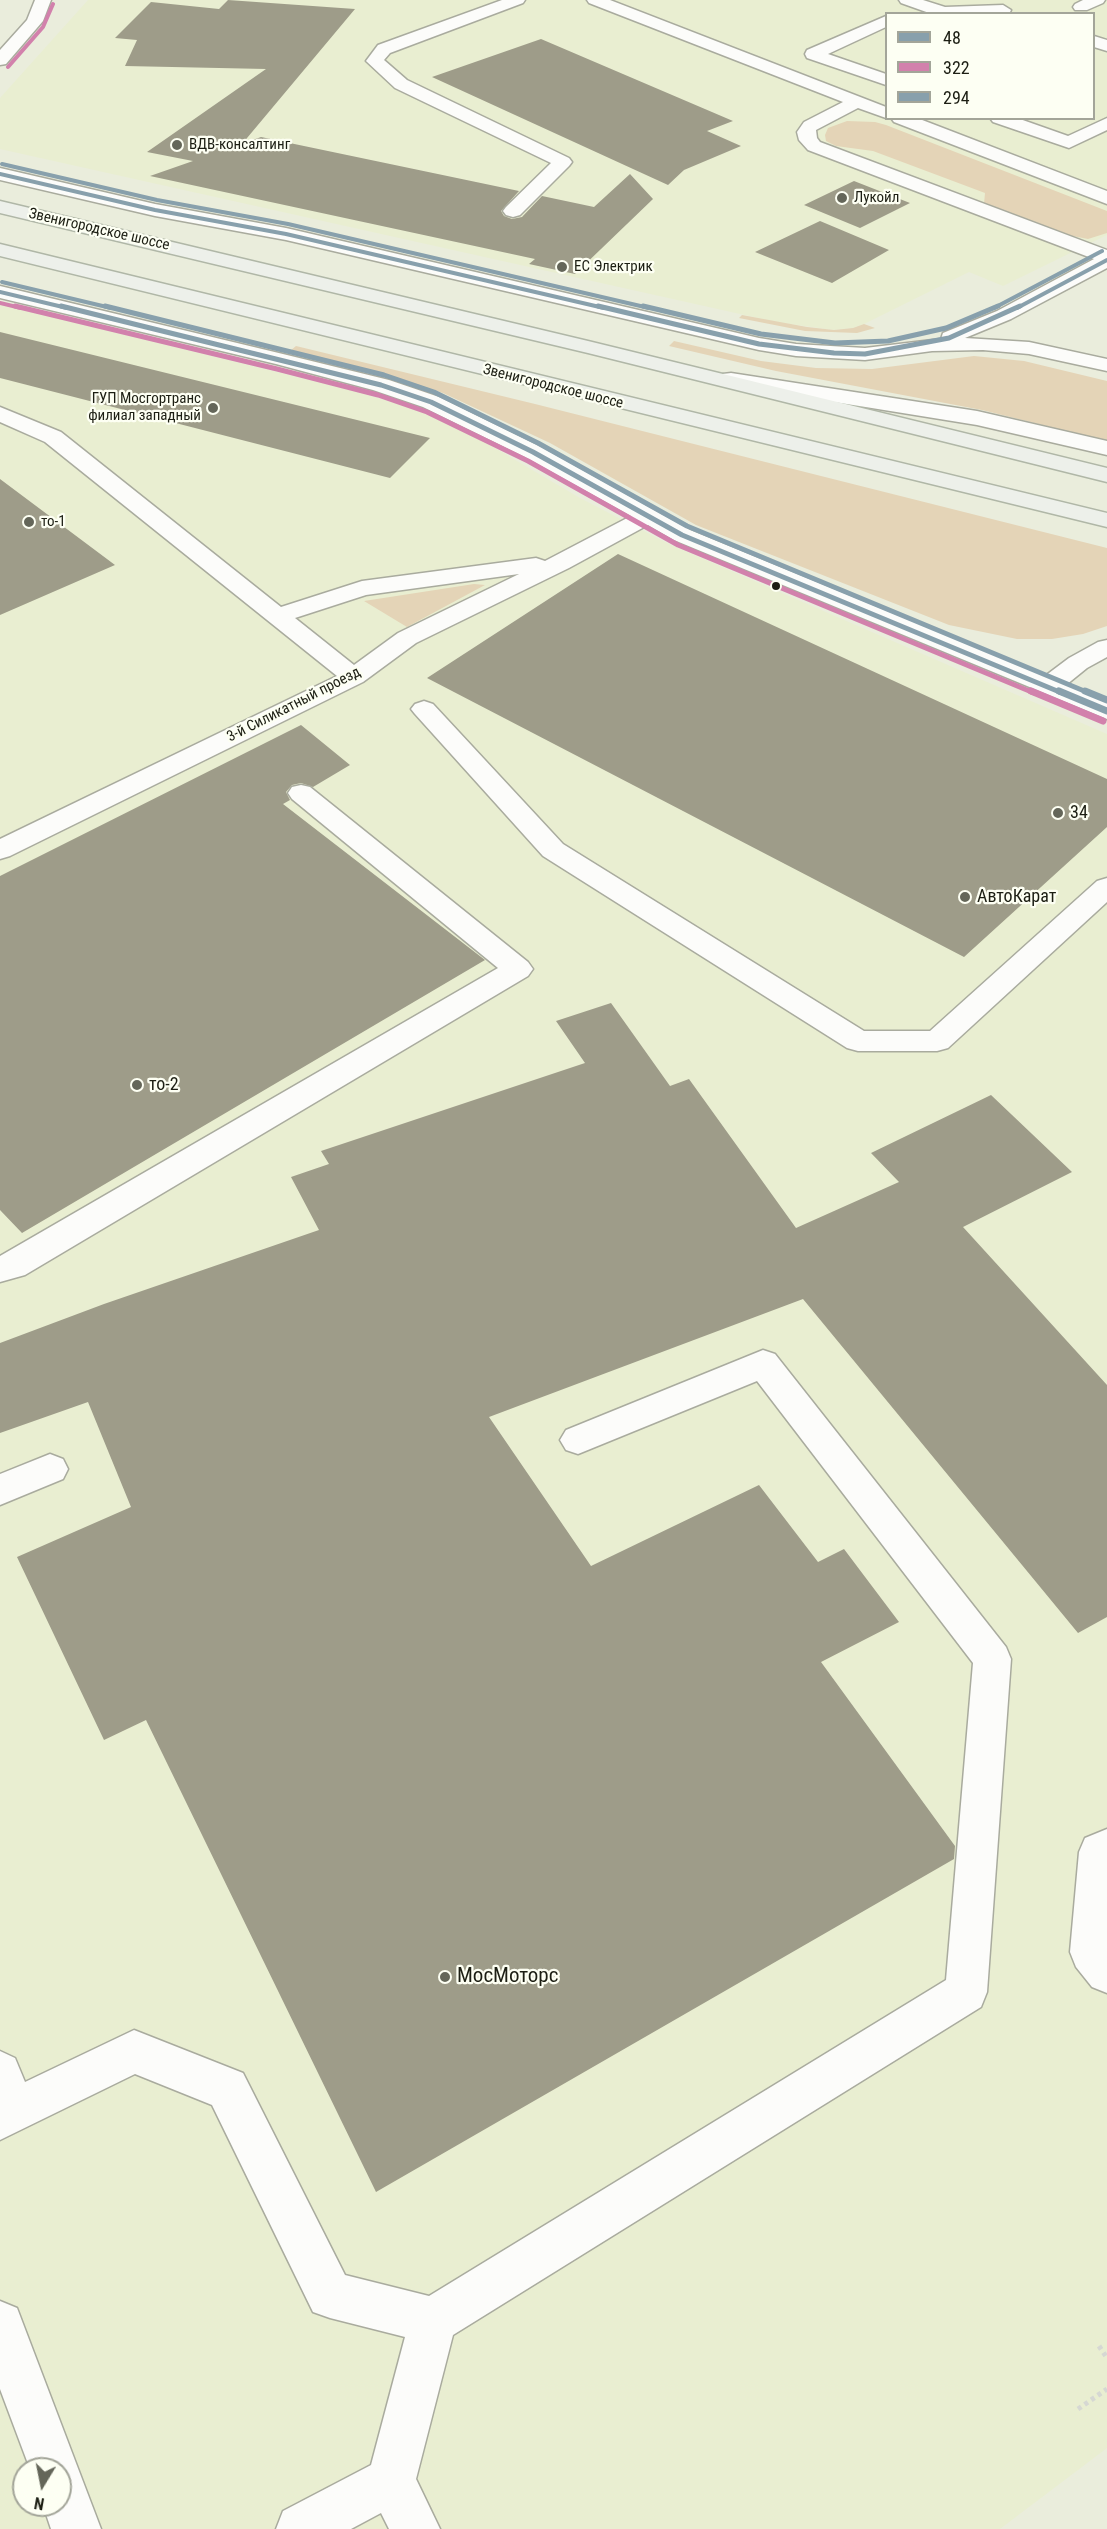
<!DOCTYPE html>
<meta charset="utf-8">
<style>
body{margin:0}
#map{position:relative;width:1107px;height:2529px;overflow:hidden;background:#eaeddc;font-family:"Roboto Condensed",sans-serif}
canvas{display:block}
.legend{position:absolute;left:885px;top:12px;width:210px;height:108px;box-sizing:border-box;background:#fdfff3;border:2px solid #a3a599;margin:0;padding:8px 10px;list-style:none;font-size:18px;color:#1c1e13}
.legend li{display:flex;align-items:center;gap:12px;height:30px}
.legend b{width:30px;border:2px solid #a3a599}
.north{position:absolute;left:12px;top:2457px;width:60px;height:60px;box-sizing:border-box;background:#fdfff3;border:2px solid #a3a599;border-radius:50%;rotate:190deg;font-size:16px;font-weight:700;line-height:24px;text-align:center;color:#1c1e13}
.north::after{content:'';display:block;margin:auto;width:21px;height:27px;background:#646659;clip-path:polygon(50% 0,100% 100%,50% 72%,0 100%)}
</style>
<div id="map">
<canvas width="1107" height="2529"></canvas>
<ul class="legend">
<li><b style="height:8px;background:#88a0ac"></b>48</li>
<li><b style="height:8px;background:#d281ac"></b>322</li>
<li><b style="height:8px;background:#88a0ac"></b>294</li>
</ul>
<div class="north">N</div>
</div>
<script>
const context = document.querySelector('canvas').getContext('2d');
context.lineJoin = 'round';
function paint(path, color) { context.fillStyle = color; context.fill(path, 'evenodd'); }
const shape = rows => new Path2D(rows.map(r => 'M' + r).join(''));
function strokePath(path, color, width, dash) { context.strokeStyle = color; context.lineWidth = width; context.lineCap = dash ? 'butt' : 'round'; context.setLineDash(dash || []); context.stroke(path); }
function drawText(font, color, halo, rows, align = 'center') {
  context.font = font + ' "Roboto Condensed",sans-serif'; context.lineWidth = 4.5; context.setLineDash([]); context.textBaseline = 'middle'; context.strokeStyle = halo; context.fillStyle = color; for (const [text, x, y, turn = 0] of rows) {
    context.save(); context.translate(x, y); context.rotate((+turn || 0) * Math.PI / 180); context.textAlign = isNaN(turn) ? turn : align; if (halo) context.strokeText(text, 0, 0); context.fillText(text, 0, 0); context.restore();
  }
}
const built = shape([
 [88,0,1107,0,1107,235,1003,286,969,272,864,324,853,328,833,330,776,322,0,149,0,98],
 [886,14,1094,14,1094,118,886,118],
 [0,304,350,390,423,411,459,427,580,498,669,544,1107,734,1107,2448,1000,2529,0,2529],
 [24,2469,60,2469,60,2505,24,2505]
]);
const green = shape([
 [847,121,875,122,886,125,1107,211,1107,233,1088,239,1052,232,984,204,985,193,873,151,836,146,826,141,825,135,828,128],
 [742,315,807,327,834,330,853,328,864,324,875,328,857,333,805,331,739,318],
 [674,341,761,361,816,368,872,369,974,356,1024,361,1107,381,1107,441,982,410,776,371,669,346],
 [296,346,535,404,1107,548,1107,626,1083,634,1052,639,1017,639,949,625,696,525,550,443,443,393,390,376,290,351],
 [474,584,485,585,407,627,364,601]
]);
const building = shape([
 [228,0,355,9,242,144,261,137,519,191,501,211,504,216,512,219,522,217,542,196,594,207,630,174,653,199,575,274,529,264,535,259,150,176,193,161,147,152,266,69,125,66,137,40,115,38,151,2,219,9],
 [541,39,733,121,707,131,741,146,684,170,668,185,432,77],
 [854,181,910,203,860,228,804,205],
 [820,221,889,250,832,283,755,252],
 [0,332,430,438,390,478,0,378],
 [0,479,115,565,0,615],
 [618,554,1107,779,1107,827,964,957,427,678],
 [301,725,350,765,313,787,301,783,292,785,286,792,290,800,283,804,485,960,22,1233,0,1210,0,876],
 [611,1003,670,1086,689,1079,796,1228,899,1182,871,1153,991,1095,1072,1172,963,1227,1107,1385,1107,1617,1078,1633,803,1299,489,1417,591,1566,759,1485,818,1562,844,1549,899,1622,821,1662,955,1846,954,1859,376,2192,146,1720,104,1740,17,1557,131,1507,88,1402,0,1433,0,1343,104,1304,319,1230,291,1177,329,1164,321,1151,585,1063,556,1021]
]);
const path = shape([
 [1099,2346,1107,2358],
 [1078,2409,1107,2389]
]);
const minor = shape([
 [35,0,51,0,43,21,6,64,0,65,0,50,27,20,35,0],
 [502,0,525,0,523,3,390,53,384,60,407,80,569,158,572,162,569,166,520,215,513,217,506,215,503,211,506,207,551,163,395,88,366,61,378,45,502,0],
 [587,0,610,0,886,107,886,118,858,108,816,130,817,138,820,142,1107,250,1107,268,1011,319,965,338,1029,342,1107,359,1107,371,1029,354,983,350,932,351,865,360,796,356,759,350,286,240,155,216,0,180,0,168,155,204,286,228,759,338,796,344,865,348,941,339,943,333,997,311,1094,259,808,150,799,140,797,132,804,122,843,102,589,3,587,0],
 [899,0,923,0,945,7,1003,5,1011,10,1009,14,932,14,901,3,899,0],
 [1083,0,1105,0,1103,3,1087,10,1075,10,1073,7,1075,4,1083,0],
 [886,16,886,27,828,54,886,74,886,85,807,58,805,54,807,50,886,16],
 [1094,36,1107,40,1107,51,1094,47,1094,36],
 [891,118,917,118,1107,191,1107,204,894,122,891,118],
 [990,118,1017,118,1068,136,1107,118,1107,130,1069,148,993,122,990,118],
 [0,286,287,355,389,380,439,397,541,447,690,530,1045,676,1069,658,1098,642,1107,640,1107,657,1087,668,1066,685,1107,702,1107,719,674,540,648,525,569,568,416,643,363,682,10,856,0,859,0,839,337,676,45,442,0,422,0,407,61,432,281,607,362,581,536,558,545,561,631,516,525,457,423,407,373,390,276,364,0,298,0,286],
 [519,574,398,633,354,665,295,618,366,595,519,574],
 [731,373,977,411,1107,441,1107,455,977,425,723,384,720,379,723,374,731,373],
 [424,701,433,704,563,844,864,1031,930,1031,1097,881,1107,878,1107,902,948,1048,937,1051,858,1051,847,1048,543,856,415,714,411,709,415,704,424,701],
 [301,785,310,787,528,962,533,969,528,976,25,1275,0,1282,0,1256,498,968,292,799,288,793,292,787,301,785],
 [763,1350,775,1354,1006,1647,1011,1659,987,1992,981,2007,453,2335,416,2479,440,2529,389,2529,381,2513,351,2529,276,2529,283,2511,371,2465,405,2337,330,2318,313,2312,212,2105,135,2074,0,2140,0,2051,15,2058,25,2082,134,2030,243,2073,345,2275,429,2296,946,1980,973,1663,757,1381,578,1454,566,1450,560,1440,566,1430,763,1350],
 [50,1454,63,1459,68,1469,63,1479,0,1505,0,1474,50,1454],
 [1107,1829,1107,1993,1092,1987,1076,1967,1070,1952,1079,1852,1085,1838,1107,1829],
 [0,2301,17,2308,101,2529,51,2529,43,2505,60,2505,60,2469,30,2469,0,2389,0,2301]
]);
const major = shape([
 [0,201,588,341,1107,468,1107,482,588,353,0,213,0,201],
 [0,244,1107,513,1107,527,0,256,0,244]
]);
const bus1Far2 = shape([
 [0,174,155,210,286,234,604,308],
 [0,292,67,308],
 [1017,308,1107,260]
]);
const bus1Far1 = shape([
 [61,306,381,385,431,402,533,452,682,535,1062,693],
 [598,306,759,344,834,353,865,354,949,338,1020,306]
]);
const bus1 = shape([
 [1059,691,1107,711]
]);
const bus2Far2 = shape([
 [8,67,43,27,53,4],
 [0,303,21,308]
]);
const bus2Far1 = shape([
 [15,306,277,369,378,395,427,412,528,461,678,545,1034,693]
]);
const bus2 = shape([
 [1031,691,1103,721]
]);
const bus3Far2 = shape([
 [2,164,157,200,288,224,649,308],
 [2,282,111,308],
 [994,308,1102,251]
]);
const bus3Far1 = shape([
 [105,306,384,375,434,392,538,443,687,526,1089,693],
 [643,306,761,334,835,343,888,341,946,328,998,306]
]);
const bus3 = shape([
 [1085,691,1107,700]
]);
const markers = [
 [177,145,6,"#646659"],
 [842,198,6,"#646659"],
 [562,267,6,"#646659"],
 [213,408,6,"#646659"],
 [29,522,6,"#646659"],
 [776,586,5,"#1c1e13"],
 [1058,813,6,"#646659"],
 [965,897,6,"#646659"],
 [137,1085,6,"#646659"],
 [445,1977,6,"#646659"]
];
const farPoinames = [
 ["ВДВ-консалтинг",189,145],
 ["Лукойл",854,198],
 ["ЕС Электрик",574,267],
 ["ГУП Мосгортранс",201,399,"right"],
 ["филиал западный",201,416,"right"],
 ["то-1",41,522]
];
const farStreetnames = [
 ["Звенигородское шоссе",99,230,13],
 ["Звенигородское шоссе",553,387,14],
 ["3-й Силикатный проезд",294,705,-27]
];
const poiNames = [
 ["34",1070,813],
 ["АвтоКарат",977,897],
 ["то-2",149,1085]
];
const nearPoinames = [
 ["МосМоторс",457,1977]
];
paint(built, '#e9eed1');
paint(green, '#e4d4b7');
paint(building, '#9e9c89');
strokePath(minor, '#a9ab9e', 3);
strokePath(major, '#b0b7a7', 3);
strokePath(path, '#d6d8d3', 5, [4, 4]);
paint(minor, '#fcfcfa');
paint(major, '#edf0ea');
strokePath(bus1Far2, '#88a0ac', 4);
strokePath(bus1Far1, '#88a0ac', 5);
strokePath(bus1, '#88a0ac', 7);
strokePath(bus2Far2, '#d281ac', 4);
strokePath(bus2Far1, '#d281ac', 5);
strokePath(bus2, '#d281ac', 7);
strokePath(bus3Far2, '#88a0ac', 4);
strokePath(bus3Far1, '#88a0ac', 5);
strokePath(bus3, '#88a0ac', 7);
for (const [x, y, r, color] of markers) { const dot = new Path2D(); dot.arc(x, y, r, 0, 2 * Math.PI); context.fillStyle = color; context.fill(dot); strokePath(dot, '#fdfff3', 2); }
drawText('15px', '#1c1e13', '#fdfff3', farPoinames, 'left');
drawText('15px', '#1c1e13', '#fdfff3', farStreetnames);
drawText('18px', '#1c1e13', '#fdfff3', poiNames, 'left');
drawText('21px', '#1c1e13', '#fdfff3', nearPoinames, 'left');
</script>
